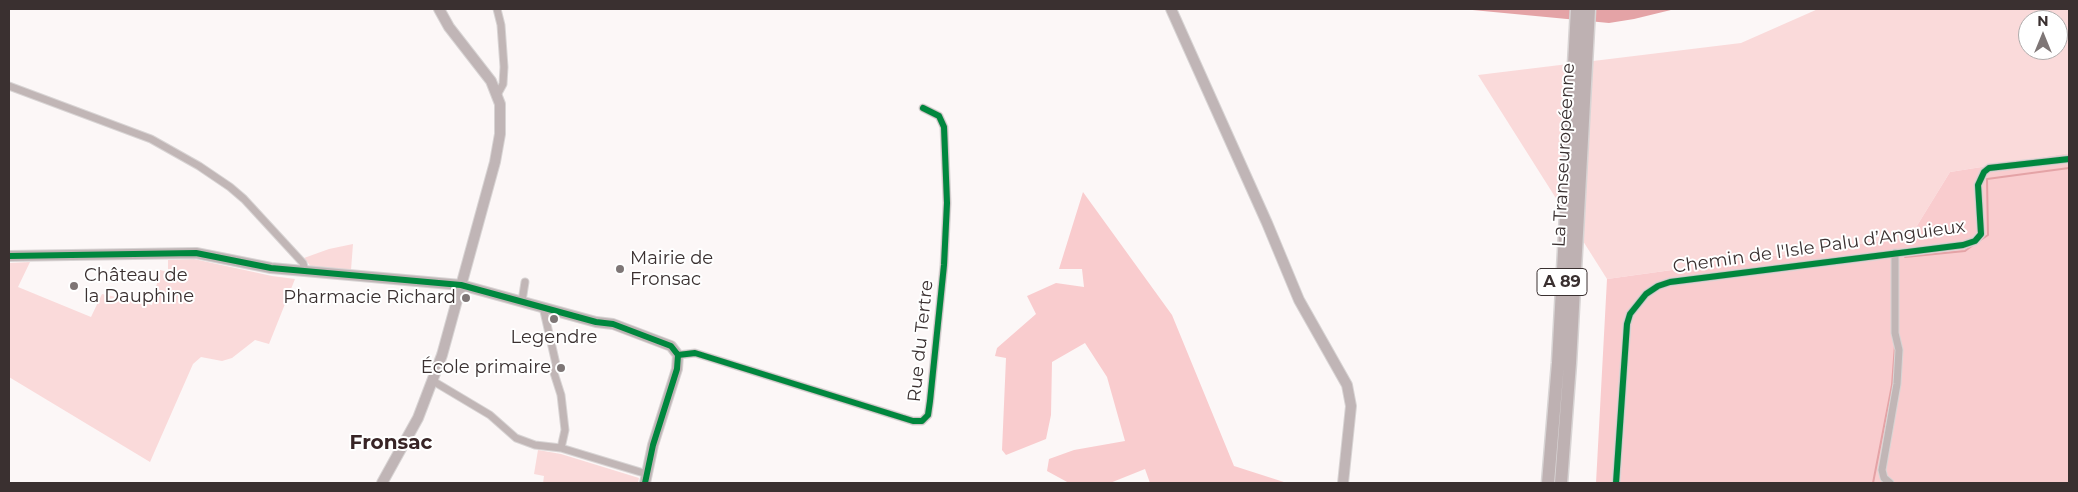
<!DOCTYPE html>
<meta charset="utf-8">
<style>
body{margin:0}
#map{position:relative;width:2078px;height:492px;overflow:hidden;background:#fcf7f7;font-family:Montserrat,sans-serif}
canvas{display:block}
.frame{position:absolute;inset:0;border:10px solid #3a3030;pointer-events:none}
.north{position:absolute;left:2018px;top:10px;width:50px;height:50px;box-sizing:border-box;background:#fff;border:1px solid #b0acac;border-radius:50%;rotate:0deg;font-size:14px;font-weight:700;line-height:20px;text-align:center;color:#3a3030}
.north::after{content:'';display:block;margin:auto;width:18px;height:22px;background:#7e7676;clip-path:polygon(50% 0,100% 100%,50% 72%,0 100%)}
</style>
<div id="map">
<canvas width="2078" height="492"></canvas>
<div class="frame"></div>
<div class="north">N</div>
</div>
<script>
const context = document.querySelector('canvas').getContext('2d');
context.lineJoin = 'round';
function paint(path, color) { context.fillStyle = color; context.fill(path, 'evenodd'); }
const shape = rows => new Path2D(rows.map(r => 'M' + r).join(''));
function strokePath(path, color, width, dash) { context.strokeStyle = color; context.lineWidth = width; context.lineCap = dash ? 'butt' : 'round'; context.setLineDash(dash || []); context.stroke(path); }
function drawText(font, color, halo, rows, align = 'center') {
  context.font = font + ' Montserrat,sans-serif'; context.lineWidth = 4; context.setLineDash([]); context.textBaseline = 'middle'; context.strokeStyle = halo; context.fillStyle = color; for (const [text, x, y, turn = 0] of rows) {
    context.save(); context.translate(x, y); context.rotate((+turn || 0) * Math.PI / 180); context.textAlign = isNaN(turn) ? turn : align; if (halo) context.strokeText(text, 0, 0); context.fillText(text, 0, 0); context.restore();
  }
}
const green = shape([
 [1818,9,2069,9,2069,153,1950,172,1910,237,1607,279,1478,75,1741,43],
 [2028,20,2058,20,2058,50,2028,50],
 [353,244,351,270,312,268,304,258,329,249],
 [194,259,272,276,295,279,269,344,255,340,232,358,222,361,201,357,193,364,150,462,9,377,9,263,30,262,18,287,91,317,102,294,152,305,160,270,168,272,168,260],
 [538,450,561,454,639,478,638,483,543,483,544,476,534,474]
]);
const forest = shape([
 [2069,153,2069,483,1596,483,1607,279,1910,237,1950,172],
 [1083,192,1172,315,1234,466,1287,483,1150,483,1145,469,1110,483,1069,483,1047,471,1049,459,1074,450,1125,441,1107,377,1085,343,1052,362,1051,415,1046,439,1006,455,1002,450,1006,358,995,356,997,348,1036,314,1027,296,1056,283,1084,287,1082,269,1059,269]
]);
const water = shape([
 [1462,9,1675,9,1634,19,1609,23]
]);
const stream = shape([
 [1979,241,1988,235,1987,179,2069,168],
 [1905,257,1965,251,1973,245],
 [1873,483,1892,385,1895,345]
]);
const street = shape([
 [497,9,501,25,504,67,503,84,497,95],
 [9,86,151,139,199,166,230,187,244,199,303,263,305,271],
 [522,301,525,282],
 [678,355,695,353,913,421,922,421,928,415,930,401,944,265,947,203,944,127,939,116,923,108],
 [433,381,490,415,516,438,535,445,561,448,565,430,561,395,554,373,556,364,543,307],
 [561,448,647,474],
 [1616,483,1627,324,1630,314,1646,294,1658,286,1670,282,1963,245,1975,241,1981,234,1978,185,1984,172,1989,168,2069,159],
 [1890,483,1884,478,1882,470,1897,384,1899,350,1895,333,1895,253]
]);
const secondary = shape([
 [1171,9,1267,223,1299,300,1347,385,1351,406,1343,483],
 [9,256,196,253,271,268,461,285,596,322,613,324,671,346,678,355,677,369,653,445,645,483],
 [382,483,418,418,442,355,495,162,500,134,500,104,491,81,449,27,439,9]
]);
const highway = shape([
 [1548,483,1558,363,1577,9],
 [1561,483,1570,363,1589,9]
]);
const cycleway = shape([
 [9,256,196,253,271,268,461,285,596,322,613,324,671,346,678,355,677,369,653,445,645,483],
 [678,355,695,353,913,421,922,421,928,415,930,401,944,265,947,203,944,127,939,116,923,108],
 [1616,483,1627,324,1630,314,1646,294,1658,286,1670,282,1963,245,1975,241,1981,234,1978,185,1984,172,1989,168,2069,159]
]);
const markers = [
 [620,269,5,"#7e7676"],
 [74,286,5,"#7e7676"],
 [466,298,5,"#7e7676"],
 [554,319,5,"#7e7676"],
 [561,368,5,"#7e7676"]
];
const shields = [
 [1562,282,50]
];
const shieldNames = [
 ["A 89",1562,282]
];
const streetNames = [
 ["La Transeuropéenne",1564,155,-87],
 ["Chemin de l'Isle Palu d’Anguieux",1819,247,-8],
 ["Rue du Tertre",921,341,-84]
];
const poiNames = [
 ["Mairie de",630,259],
 ["Fronsac",630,280],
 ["Château de",84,276],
 ["la Dauphine",84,297],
 ["Pharmacie Richard",456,298,"right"],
 ["Legendre",554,338,"center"],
 ["École primaire",551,368,"right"]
];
const quarterNames = [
 ["Fronsac",391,443]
];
paint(green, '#fadada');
paint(forest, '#f9ccce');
paint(water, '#e4a3a6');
strokePath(stream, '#e4a3a6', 2);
strokePath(street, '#d8d4d4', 9);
strokePath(secondary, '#d8d4d4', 12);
strokePath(highway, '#d8d4d4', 15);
strokePath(street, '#c1b6b6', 7);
strokePath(secondary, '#c0b5b6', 10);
strokePath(highway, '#beb1b2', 12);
strokePath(cycleway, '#00873e', 6);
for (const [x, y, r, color] of markers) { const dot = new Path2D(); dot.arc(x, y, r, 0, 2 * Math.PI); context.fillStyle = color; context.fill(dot); strokePath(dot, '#fff', 2); }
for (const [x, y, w] of shields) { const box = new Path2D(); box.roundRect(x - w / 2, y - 13.5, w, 27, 4); context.fillStyle = '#fff'; context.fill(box); strokePath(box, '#3a3030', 1); }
drawText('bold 16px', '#3a3030', null, shieldNames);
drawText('18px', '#3a3030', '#fff', streetNames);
drawText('18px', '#3a3030', '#fff', poiNames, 'left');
drawText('bold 20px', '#382425', '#fff', quarterNames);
</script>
